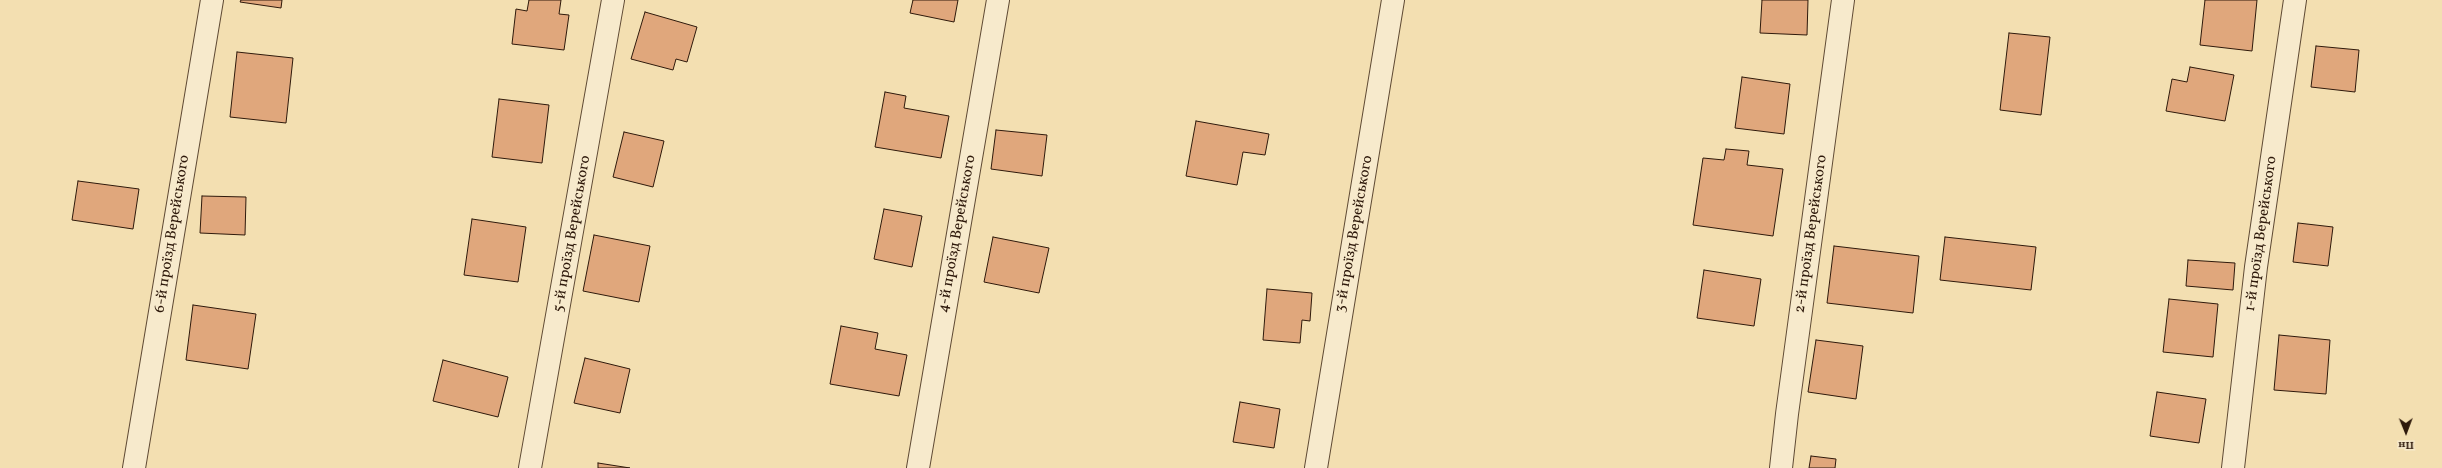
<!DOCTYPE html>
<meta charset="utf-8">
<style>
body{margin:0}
#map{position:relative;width:2442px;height:468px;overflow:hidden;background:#f3dfb1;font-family:Vollkorn,serif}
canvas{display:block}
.north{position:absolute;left:2386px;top:412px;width:40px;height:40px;-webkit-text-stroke:3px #f7eacc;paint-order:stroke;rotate:179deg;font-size:11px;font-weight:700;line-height:16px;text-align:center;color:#2e190b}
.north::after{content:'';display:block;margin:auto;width:14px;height:18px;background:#2e190b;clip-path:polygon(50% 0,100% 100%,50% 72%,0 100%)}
</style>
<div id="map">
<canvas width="2442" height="468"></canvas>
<div class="north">Пн</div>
</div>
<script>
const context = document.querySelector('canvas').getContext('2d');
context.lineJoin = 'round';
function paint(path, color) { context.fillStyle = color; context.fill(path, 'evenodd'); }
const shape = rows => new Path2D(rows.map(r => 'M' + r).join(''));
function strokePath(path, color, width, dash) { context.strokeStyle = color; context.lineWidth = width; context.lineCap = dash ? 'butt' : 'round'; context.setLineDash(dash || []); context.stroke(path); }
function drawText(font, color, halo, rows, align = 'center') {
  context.font = font + ' Vollkorn,serif'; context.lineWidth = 3; context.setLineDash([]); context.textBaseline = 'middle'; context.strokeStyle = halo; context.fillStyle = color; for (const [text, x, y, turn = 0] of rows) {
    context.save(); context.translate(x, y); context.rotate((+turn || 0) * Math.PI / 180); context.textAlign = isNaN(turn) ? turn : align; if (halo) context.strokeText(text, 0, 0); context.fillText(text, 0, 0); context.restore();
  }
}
const building = shape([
 [241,0,282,0,281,8,240,2,241,0],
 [529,0,561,0,559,14,569,15,564,50,512,44,516,9,527,11,529,0],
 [913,0,958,0,954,22,910,13,913,0],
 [1762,0,1808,0,1807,35,1760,33,1762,0],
 [2205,0,2257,0,2252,51,2200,45,2205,0],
 [645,12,697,27,687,62,676,59,673,70,631,59,645,12],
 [2009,33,2050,37,2041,115,2000,110,2009,33],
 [2316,46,2359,50,2355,92,2311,87,2316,46],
 [237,52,293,58,286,123,230,117,237,52],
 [2190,67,2234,75,2225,121,2166,111,2172,79,2187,82,2190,67],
 [1742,77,1790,84,1784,134,1735,128,1742,77],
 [885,92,906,96,904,108,949,116,941,158,875,147,885,92],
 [499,99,549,105,542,163,492,157,499,99],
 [1196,121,1269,134,1265,155,1243,152,1237,185,1186,176,1196,121],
 [996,130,1047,135,1042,176,991,169,996,130],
 [624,132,664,141,653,187,613,177,624,132],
 [1726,149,1749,151,1747,165,1783,169,1773,236,1693,225,1703,158,1724,160,1726,149],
 [78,181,139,189,133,229,72,220,78,181],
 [202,196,246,197,245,235,200,233,202,196],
 [884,209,922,216,912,267,874,259,884,209],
 [472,219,526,227,518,282,464,275,472,219],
 [2298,223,2333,227,2328,266,2293,262,2298,223],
 [594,235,650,246,639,302,583,291,594,235],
 [993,237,1049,248,1039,293,984,282,993,237],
 [1945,237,2036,247,2031,290,1940,280,1945,237],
 [1834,246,1919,256,1913,313,1827,303,1834,246],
 [2188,260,2235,263,2233,290,2186,286,2188,260],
 [1704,270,1761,279,1754,326,1697,318,1704,270],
 [1267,289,1312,293,1310,321,1302,320,1300,343,1263,340,1267,289],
 [2169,299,2218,304,2213,357,2163,352,2169,299],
 [193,305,256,314,248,369,186,360,193,305],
 [841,326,878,333,875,349,907,355,899,396,830,384,841,326],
 [2279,335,2330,340,2326,394,2274,390,2279,335],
 [1816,340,1863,346,1856,399,1808,392,1816,340],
 [585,358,630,369,620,413,574,403,585,358],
 [443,360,508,377,498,417,433,401,443,360],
 [2157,392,2206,399,2199,443,2150,436,2157,392],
 [1240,402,1280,409,1274,448,1233,442,1240,402],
 [1811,456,1836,459,1835,468,1809,468,1811,456],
 [598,463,630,468,598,468,598,463]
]);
const minor = shape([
 [134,468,212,0],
 [530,468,613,0],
 [918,468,998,0],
 [1316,468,1393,0],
 [1781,468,1787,414,1843,0],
 [2233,468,2256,267,2295,0]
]);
const streetNames = [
 ["6-й проїзд Верейського",173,234,-81],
 ["5-й проїзд Верейського",573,234,-80],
 ["4-й проїзд Верейського",958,234,-80],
 ["3-й проїзд Верейського",1355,234,-80],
 ["2-й проїзд Верейського",1812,234,-82],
 ["1-й проїзд Верейського",2262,234,-82]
];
paint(building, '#e0a77c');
strokePath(building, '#2e190b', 1);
strokePath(minor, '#5f4a34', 24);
strokePath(minor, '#f7eacc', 22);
drawText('15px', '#2e190b', '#f7eacc', streetNames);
</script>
